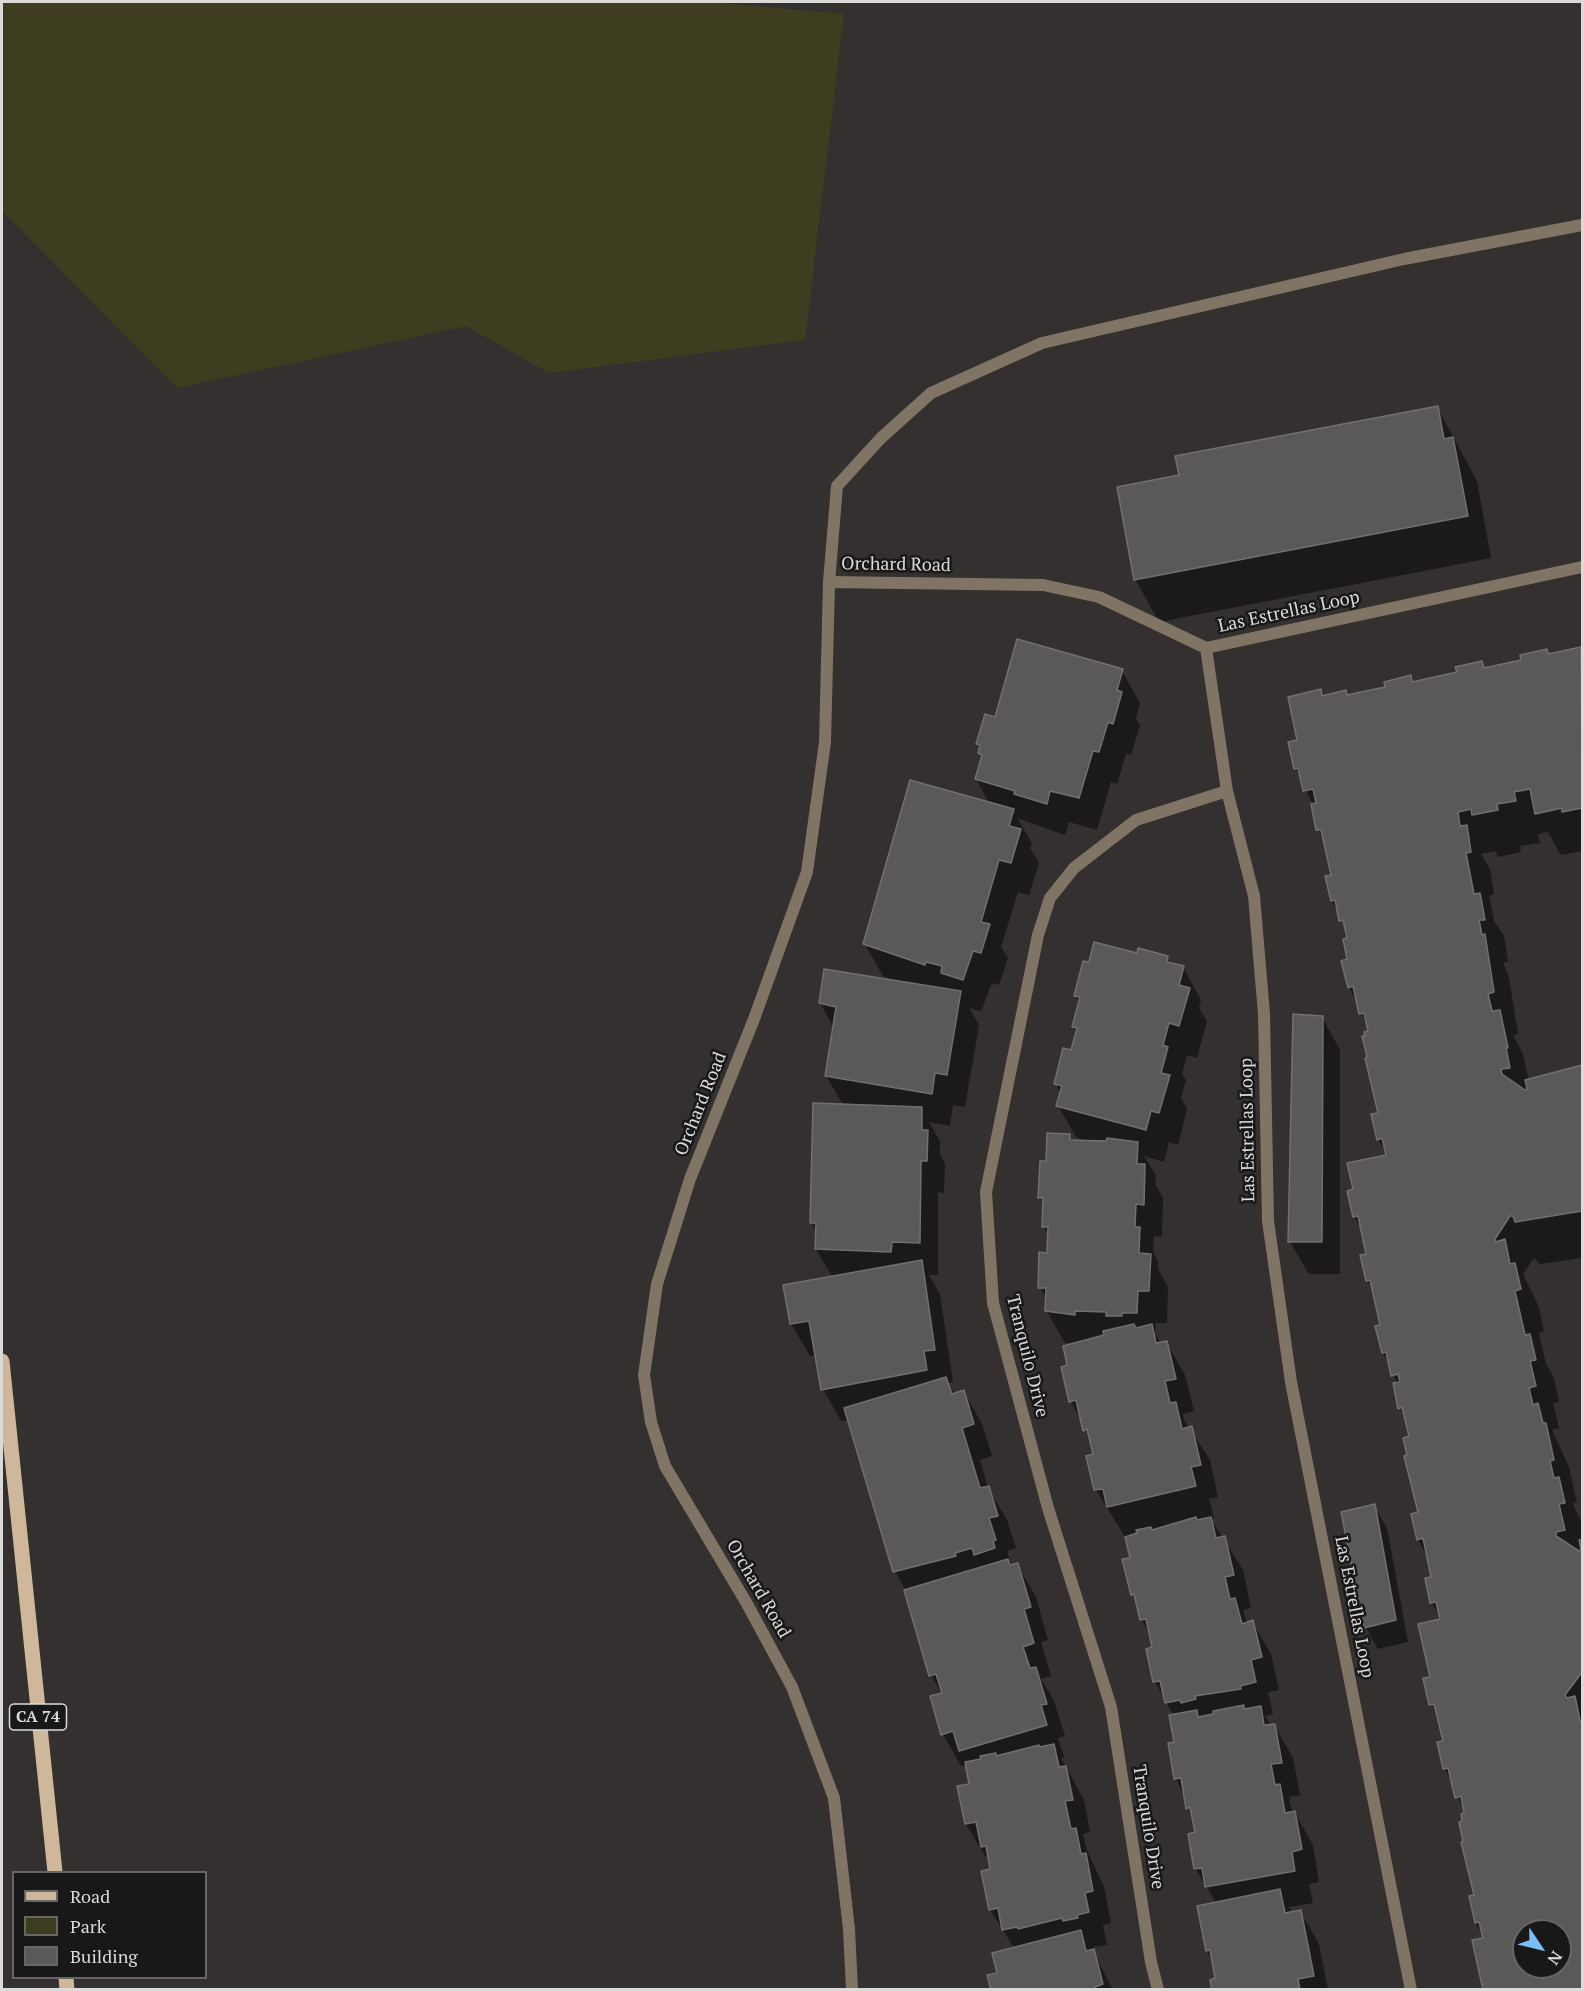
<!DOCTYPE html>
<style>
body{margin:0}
#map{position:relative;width:1584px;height:1991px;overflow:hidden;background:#33302f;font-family:"PT Serif",serif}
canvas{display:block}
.frame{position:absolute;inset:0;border:3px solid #dcdad9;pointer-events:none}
.legend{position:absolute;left:12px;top:1871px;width:195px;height:108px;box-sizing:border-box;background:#191818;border:2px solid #676665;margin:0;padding:8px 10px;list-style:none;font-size:18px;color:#dcdad9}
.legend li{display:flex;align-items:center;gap:12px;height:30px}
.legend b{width:30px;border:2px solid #676665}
.north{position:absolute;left:1512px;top:1919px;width:60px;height:60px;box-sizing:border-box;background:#191818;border:2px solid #676665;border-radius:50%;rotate:125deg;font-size:16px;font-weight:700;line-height:24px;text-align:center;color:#dcdad9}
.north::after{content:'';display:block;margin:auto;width:21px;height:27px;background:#7abef8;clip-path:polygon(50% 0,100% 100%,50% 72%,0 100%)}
</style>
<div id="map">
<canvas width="1584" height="1991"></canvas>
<div class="frame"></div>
<ul class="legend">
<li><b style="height:8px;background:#cfb899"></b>Road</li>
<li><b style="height:16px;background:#3e3d1f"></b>Park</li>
<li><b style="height:16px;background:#5b5858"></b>Building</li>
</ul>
<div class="north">N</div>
</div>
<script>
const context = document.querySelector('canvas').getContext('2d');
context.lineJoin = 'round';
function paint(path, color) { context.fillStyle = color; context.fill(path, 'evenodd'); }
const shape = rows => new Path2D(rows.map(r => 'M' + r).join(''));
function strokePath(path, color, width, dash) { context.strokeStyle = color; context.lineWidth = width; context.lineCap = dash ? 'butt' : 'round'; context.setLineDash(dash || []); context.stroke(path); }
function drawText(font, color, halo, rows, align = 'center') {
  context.font = font + ' "PT Serif",serif'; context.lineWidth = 5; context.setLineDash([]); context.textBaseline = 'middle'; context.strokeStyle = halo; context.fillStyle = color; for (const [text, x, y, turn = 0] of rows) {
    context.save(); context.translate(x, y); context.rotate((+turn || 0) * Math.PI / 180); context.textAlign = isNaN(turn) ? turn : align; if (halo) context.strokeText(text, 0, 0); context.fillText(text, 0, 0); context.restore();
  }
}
const green = shape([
 [2,2,712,2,844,14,805,340,549,373,466,326,177,388,2,211]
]);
const shadow = shape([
 [1437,407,1477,481,1491,558,1159,622,1135,579],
 [1580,649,1582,653,1582,851,1561,855,1548,832,1538,834,1540,843,1520,846,1521,852,1498,857,1495,851,1481,854,1490,869,1494,894,1489,896,1494,921,1504,936,1508,962,1503,962,1509,978,1518,1034,1513,1035,1523,1054,1529,1081,1582,1066,1582,1258,1540,1264,1534,1258,1523,1274,1539,1307,1544,1331,1539,1333,1546,1364,1554,1378,1559,1402,1553,1403,1559,1428,1552,1430,1569,1467,1577,1503,1573,1503,1574,1507,1582,1522,1582,1990,1485,1990,1484,1939,1476,1923,1471,1897,1476,1896,1465,1843,1466,1814,1445,1769,1439,1743,1444,1743,1425,1679,1432,1678,1442,1620,1432,1603,1426,1579,1433,1578,1428,1558,1418,1540,1420,1513,1409,1457,1411,1437,1407,1420,1400,1408,1398,1384,1383,1352,1382,1326,1374,1293,1368,1281,1362,1257,1368,1256,1363,1231,1354,1217,1349,1192,1355,1190,1388,1156,1378,1139,1380,1114,1369,1059,1371,1032,1349,987,1348,933,1332,901,1327,877,1332,876,1325,843,1318,830,1313,805,1296,768,1298,741,1320,691,1323,697,1346,692,1348,696,1386,688,1410,677,1413,683,1459,673,1482,663,1485,669,1523,661,1546,650,1549,656],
 [1524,1931,1560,1931,1560,1967,1524,1967],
 [1122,671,1140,703,1136,719,1140,725,1131,755,1126,754,1117,784,1111,782,1097,830,1069,822,1065,835,1017,818,1032,843,1030,848,1039,863,1029,895,1018,892,1001,947,1008,958,999,985,992,983,981,1011,969,1008,979,1025,965,1107,953,1105,950,1126,929,1122,940,1141,940,1154,945,1164,944,1193,938,1192,938,1275,929,1275,940,1294,953,1382,948,1383,955,1394,963,1391,982,1424,992,1456,980,1460,988,1488,1007,1520,1016,1548,1007,1551,1012,1566,1017,1564,1036,1597,1048,1640,1041,1642,1051,1676,1041,1679,1054,1701,1065,1736,1058,1738,1064,1757,1061,1758,1084,1800,1090,1832,1083,1834,1086,1848,1104,1887,1111,1923,1103,1925,1107,1945,1094,1947,1093,1951,1113,1990,993,1990,1015,1949,990,1910,992,1870,988,1855,985,1856,966,1824,959,1787,970,1785,967,1765,961,1766,943,1734,942,1694,931,1675,906,1591,895,1571,849,1420,841,1421,823,1389,817,1355,810,1356,791,1324,833,1278,816,1249,817,1232,811,1222,844,1106,826,1076,834,1028,820,1003,893,981,883,976,865,944,990,804,976,779,982,758,978,744,996,719],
 [1138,955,1167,958,1171,964,1183,967,1201,1000,1199,1008,1207,1021,1197,1058,1187,1055,1182,1074,1186,1080,1181,1098,1187,1109,1178,1145,1169,1142,1164,1162,1144,1156,1156,1176,1155,1184,1163,1198,1162,1237,1154,1236,1153,1252,1158,1261,1158,1269,1168,1287,1167,1323,1156,1323,1155,1333,1161,1344,1166,1342,1185,1375,1194,1411,1183,1414,1184,1420,1210,1460,1218,1497,1209,1499,1214,1518,1211,1519,1243,1570,1251,1608,1243,1610,1245,1617,1248,1623,1252,1622,1271,1654,1279,1690,1268,1692,1273,1714,1265,1716,1271,1726,1274,1725,1293,1758,1300,1795,1289,1797,1290,1805,1313,1845,1319,1882,1309,1884,1313,1903,1289,1907,1292,1913,1300,1911,1319,1944,1328,1990,1213,1990,1217,1980,1214,1963,1207,1951,1217,1904,1195,1868,1197,1833,1194,1819,1176,1778,1174,1716,1155,1682,1147,1650,1154,1648,1152,1637,1141,1619,1127,1540,1096,1490,1092,1442,1071,1401,1069,1366,1074,1344,1065,1343,1046,1310,1047,1299,1040,1287,1049,1254,1049,1236,1043,1226,1044,1205,1040,1198,1047,1163,1069,1135,1073,1142,1086,1141,1077,1138,1058,1106,1061,1094,1056,1084,1072,1052,1077,1034,1073,1027,1080,1003,1075,995,1090,964],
 [1294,1016,1322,1017,1340,1050,1340,1274,1309,1274,1290,1242],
 [1374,1506,1387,1528,1408,1642,1378,1649,1366,1628,1343,1513]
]);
const building = shape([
 [1438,406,1444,439,1453,437,1468,516,1134,580,1117,487,1179,475,1175,456,1438,406],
 [1017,639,1123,669,1117,690,1122,692,1113,724,1108,722,1099,752,1093,751,1079,798,1050,791,1047,804,1014,794,1015,791,975,779,982,755,978,753,980,745,976,744,985,714,995,717,1017,639],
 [1581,647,1582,808,1562,812,1562,808,1535,814,1530,789,1514,792,1516,801,1497,804,1498,810,1472,815,1471,809,1458,812,1460,826,1467,825,1471,852,1466,853,1474,894,1480,893,1485,920,1479,920,1482,935,1485,934,1494,992,1488,994,1492,1011,1500,1010,1508,1048,1506,1048,1510,1068,1501,1069,1502,1074,1525,1090,1527,1089,1525,1080,1582,1065,1582,1211,1515,1222,1513,1216,1510,1216,1495,1239,1496,1242,1505,1239,1510,1264,1515,1263,1521,1289,1515,1291,1525,1335,1530,1334,1536,1360,1530,1361,1536,1386,1529,1388,1533,1405,1538,1403,1543,1423,1546,1423,1554,1460,1550,1461,1554,1478,1559,1477,1565,1503,1559,1504,1565,1530,1556,1532,1556,1536,1579,1551,1581,1550,1579,1540,1582,1539,1582,1672,1565,1695,1567,1698,1575,1696,1580,1721,1582,1721,1582,1990,1483,1990,1472,1940,1483,1938,1479,1922,1475,1923,1469,1896,1474,1895,1461,1842,1463,1842,1459,1822,1462,1821,1461,1814,1464,1813,1461,1796,1455,1798,1448,1768,1443,1769,1437,1742,1443,1741,1434,1704,1429,1705,1423,1678,1430,1677,1418,1624,1440,1619,1436,1602,1430,1603,1425,1578,1431,1577,1423,1538,1417,1540,1411,1514,1418,1512,1404,1456,1407,1455,1403,1438,1409,1436,1402,1407,1398,1409,1393,1383,1400,1382,1398,1374,1391,1376,1386,1352,1382,1353,1375,1326,1380,1325,1370,1280,1366,1281,1360,1255,1366,1254,1358,1216,1353,1217,1347,1191,1353,1189,1347,1163,1386,1155,1382,1138,1377,1140,1371,1114,1378,1113,1365,1058,1367,1057,1362,1036,1365,1036,1364,1032,1368,1031,1364,1013,1359,1014,1353,986,1348,988,1341,961,1347,959,1343,939,1347,938,1343,920,1339,921,1335,900,1331,901,1325,876,1331,875,1321,830,1316,830,1311,804,1316,803,1313,789,1303,791,1298,768,1294,769,1288,742,1297,740,1288,697,1321,689,1322,696,1346,690,1347,695,1385,687,1384,682,1411,675,1412,682,1457,672,1455,667,1482,661,1484,668,1521,660,1520,655,1547,649,1548,654,1581,647],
 [1524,1931,1560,1931,1560,1967,1524,1967,1524,1931],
 [910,780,1014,809,1009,826,1021,829,1011,863,999,860,981,922,990,924,981,953,973,951,963,980,941,973,942,966,926,962,925,965,863,944,910,780],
 [1094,942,1137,953,1138,948,1168,956,1167,962,1184,966,1179,985,1190,988,1179,1026,1169,1023,1163,1045,1168,1047,1161,1073,1170,1075,1159,1113,1151,1111,1146,1130,1056,1106,1062,1086,1054,1084,1063,1048,1071,1050,1077,1028,1072,1027,1080,997,1074,996,1083,961,1089,962,1094,942],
 [824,969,961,991,947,1075,935,1073,932,1094,825,1076,836,1007,819,1003,824,969],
 [1293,1014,1323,1016,1322,1242,1288,1242,1293,1014],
 [813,1103,922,1107,922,1130,928,1130,927,1161,921,1161,920,1243,892,1242,891,1252,815,1249,816,1223,810,1223,813,1103],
 [1047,1133,1070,1134,1070,1140,1106,1141,1107,1138,1138,1142,1137,1164,1145,1164,1144,1205,1136,1204,1135,1227,1140,1227,1139,1253,1151,1254,1149,1291,1138,1291,1137,1313,1122,1313,1122,1316,1106,1316,1106,1312,1075,1311,1075,1315,1045,1311,1046,1288,1038,1288,1039,1252,1047,1253,1048,1227,1042,1227,1043,1198,1038,1198,1040,1161,1046,1161,1047,1133],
 [922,1260,935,1350,924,1351,927,1370,821,1390,809,1321,790,1324,783,1285,922,1260],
 [1134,1324,1136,1328,1152,1324,1156,1343,1167,1341,1176,1379,1165,1381,1170,1403,1176,1402,1182,1429,1192,1426,1201,1465,1191,1467,1196,1486,1107,1507,1103,1489,1094,1490,1086,1456,1093,1454,1087,1429,1083,1431,1076,1400,1069,1402,1061,1367,1067,1365,1063,1346,1104,1335,1103,1331,1134,1324],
 [946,1377,952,1394,964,1390,974,1424,962,1428,980,1488,989,1486,998,1516,989,1518,996,1540,993,1541,995,1548,974,1555,972,1548,955,1553,956,1556,893,1572,844,1408,946,1377],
 [1375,1504,1396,1620,1364,1628,1341,1512,1375,1504],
 [1196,1517,1197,1520,1211,1517,1216,1538,1225,1536,1234,1575,1225,1577,1230,1599,1235,1598,1242,1624,1253,1620,1262,1657,1251,1660,1256,1682,1240,1686,1241,1689,1195,1696,1196,1699,1181,1703,1180,1700,1165,1703,1160,1681,1153,1682,1146,1649,1152,1647,1146,1619,1140,1620,1134,1594,1131,1595,1122,1559,1130,1558,1125,1537,1137,1533,1136,1530,1151,1527,1152,1530,1196,1517],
 [1008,1559,1010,1565,1018,1563,1031,1607,1024,1609,1034,1643,1023,1647,1030,1668,1036,1667,1047,1704,1041,1705,1047,1725,959,1751,953,1731,941,1735,930,1696,942,1693,936,1674,929,1676,904,1590,1008,1559],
 [1244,1705,1244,1709,1261,1706,1264,1725,1275,1724,1282,1763,1271,1764,1275,1785,1280,1784,1285,1813,1295,1811,1302,1849,1292,1852,1295,1871,1205,1887,1202,1868,1194,1869,1188,1834,1195,1832,1190,1807,1186,1809,1181,1778,1174,1779,1168,1743,1174,1742,1169,1715,1197,1710,1198,1717,1213,1714,1213,1711,1244,1705],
 [1054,1744,1059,1767,1066,1766,1073,1800,1065,1801,1071,1829,1076,1828,1081,1854,1086,1853,1093,1891,1085,1893,1089,1912,1077,1915,1078,1918,1063,1921,1062,1918,1018,1929,1017,1927,1002,1930,998,1908,989,1910,981,1871,990,1869,986,1846,981,1847,976,1822,965,1824,957,1786,969,1784,965,1762,981,1759,980,1756,996,1753,996,1756,1039,1745,1040,1747,1054,1744],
 [1280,1889,1285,1913,1301,1910,1314,1976,1298,1979,1300,1990,1212,1990,1210,1980,1215,1978,1210,1950,1206,1951,1197,1906,1280,1889],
 [1081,1930,1086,1951,1094,1949,1103,1984,1095,1987,1096,1990,991,1990,987,1975,997,1973,992,1953,1081,1930]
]);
const service = shape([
 [829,582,837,486,881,438,931,393,1042,343,1404,259,1582,225]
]);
const minor = shape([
 [1206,648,1227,791,1254,896,1264,1014,1268,1221,1291,1382,1411,1990],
 [1206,648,1582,567],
 [852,1990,849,1929,834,1798,792,1687,746,1602,665,1466,651,1422,644,1375,657,1284,690,1179,754,1019,807,872,825,742,829,582,1043,585,1099,597,1206,648],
 [1158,1990,1151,1962,1111,1707,1048,1508,993,1303,986,1192,1038,935,1050,898,1074,868,1136,820,1227,791]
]);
const primary = shape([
 [2,1361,55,1872],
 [66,1978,67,1990]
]);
const shields = [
 [38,1717,57]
];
const shieldNames = [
 ["CA 74",38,1717]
];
const streetNames = [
 ["Orchard Road",896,565,1],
 ["Las Estrellas Loop",1289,612,-12],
 ["Orchard Road",701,1104,-68],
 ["Las Estrellas Loop",1248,1130,-91],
 ["Tranquilo Drive",1027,1356,76],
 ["Orchard Road",758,1589,60],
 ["Las Estrellas Loop",1354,1607,79],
 ["Tranquilo Drive",1148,1827,81]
];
paint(green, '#3e3d1f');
paint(shadow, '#0007');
paint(building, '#5b5858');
strokePath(building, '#736f70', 1.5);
strokePath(service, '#807565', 12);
strokePath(minor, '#807565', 12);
strokePath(primary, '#cfb899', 15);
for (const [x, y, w] of shields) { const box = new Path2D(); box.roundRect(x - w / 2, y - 13, w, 26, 4.5); context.fillStyle = '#191818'; context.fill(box); strokePath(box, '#dcdad9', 1.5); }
drawText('bold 16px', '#dcdad9', null, shieldNames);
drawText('18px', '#dcdad9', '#191818', streetNames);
</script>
